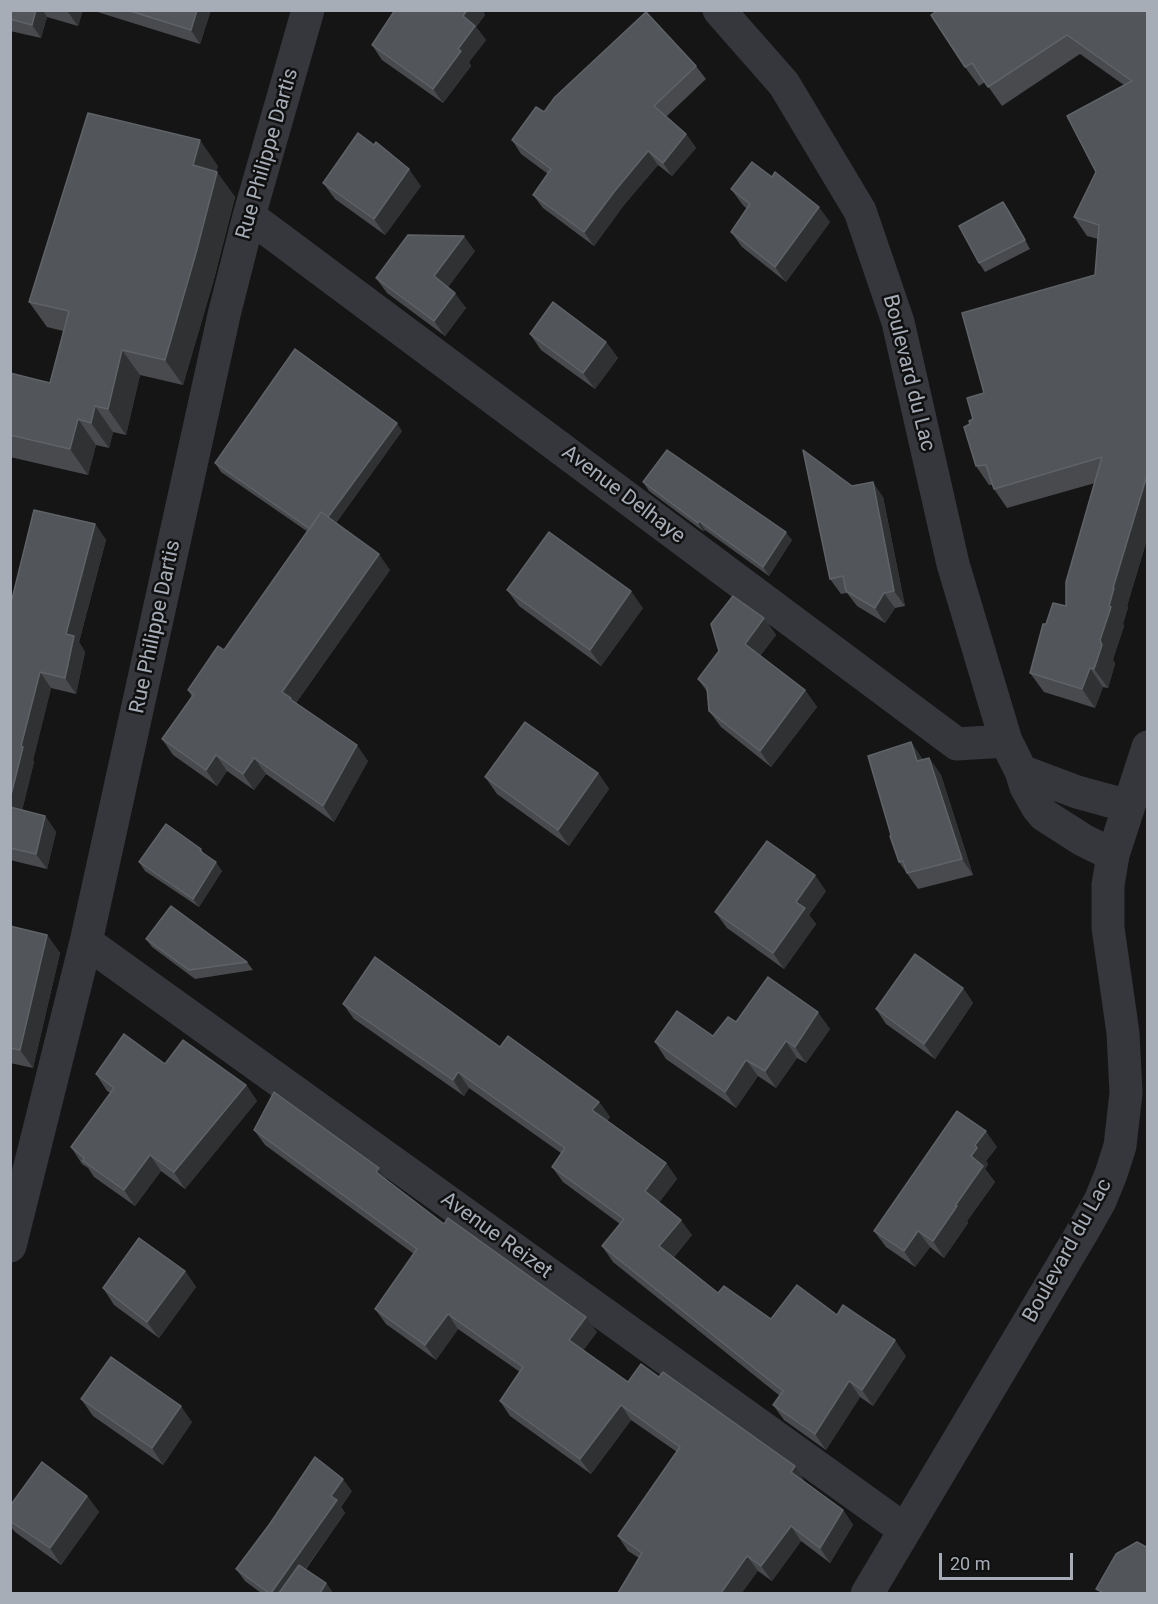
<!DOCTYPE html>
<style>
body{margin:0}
#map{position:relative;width:1158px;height:1604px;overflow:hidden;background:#151516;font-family:Roboto,sans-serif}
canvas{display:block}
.frame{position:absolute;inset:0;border:12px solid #a6adb7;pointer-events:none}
.scale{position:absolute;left:939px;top:1553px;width:134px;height:27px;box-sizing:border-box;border:3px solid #a6adb7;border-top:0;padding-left:8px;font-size:18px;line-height:21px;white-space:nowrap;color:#a6adb7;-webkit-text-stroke:4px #101011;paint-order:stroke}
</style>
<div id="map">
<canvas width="1158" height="1604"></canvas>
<div class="frame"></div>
<div class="scale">20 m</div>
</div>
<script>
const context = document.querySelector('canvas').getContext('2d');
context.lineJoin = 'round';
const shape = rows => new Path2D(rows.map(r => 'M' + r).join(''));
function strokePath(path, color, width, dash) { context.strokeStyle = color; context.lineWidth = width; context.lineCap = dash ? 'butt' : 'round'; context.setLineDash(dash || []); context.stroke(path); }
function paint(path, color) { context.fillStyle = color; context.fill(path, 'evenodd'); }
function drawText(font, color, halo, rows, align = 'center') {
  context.font = font + ' Roboto,sans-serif'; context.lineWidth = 5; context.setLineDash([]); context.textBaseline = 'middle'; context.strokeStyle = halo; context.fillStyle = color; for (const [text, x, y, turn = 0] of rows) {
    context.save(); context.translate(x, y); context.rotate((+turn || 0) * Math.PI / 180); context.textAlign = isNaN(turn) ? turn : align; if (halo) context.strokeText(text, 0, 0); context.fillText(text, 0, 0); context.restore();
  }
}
const minor = shape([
 [719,10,784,84,860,211,898,322,953,564,1006,741,1021,771,1026,787,1038,808,1044,815,1083,840,1113,855],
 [249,216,957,744,1006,741],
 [1021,771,1077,792,1128,806],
 [86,942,905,1530],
 [10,1246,86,942,224,315,249,216,308,10]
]);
const tertiary = shape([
 [867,1594,1083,1231,1100,1201,1111,1174,1120,1146,1126,1093,1123,1033,1108,928,1108,885,1113,855,1148,747]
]);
const wall = shape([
 [10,10,83,10,78,26,47,17,41,38,10,31],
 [91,10,211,10,200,44],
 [395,10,482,10,485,15,476,27,486,40,469,62,471,66,443,103,382,60,372,45],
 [938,10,1148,10,1148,536,1127,606,1128,607,1123,624,1124,626,1113,659,1115,664,1108,688,1103,687,1095,708,1044,692,1030,673,1046,624,1066,606,1095,483,1007,508,994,489,992,485,989,485,976,466,970,424,973,419,984,393,1095,275,1098,239,1087,236,1074,217,1096,172,1124,85,1080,54,1002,106,985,82,979,86,965,67],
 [696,66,706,79,666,117,686,134,696,148,672,176,658,165,624,205,594,246,543,208,533,195,548,174,521,154,512,140,544,112],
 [374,145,421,186,385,235,335,199,323,183],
 [218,166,216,171,235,197,214,279,183,385,140,375,126,435,113,432,109,448,96,445,88,475,10,457,10,373,50,383,63,331,47,327,29,302],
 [731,189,830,222,786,282,742,247,731,232,747,209,742,204],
 [1009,210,1030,249,985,272,979,263],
 [475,251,448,287,466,308,445,336,387,293,376,278],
 [530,334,606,342,618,358,595,389,541,350],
 [402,431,336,523,390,570,296,703,368,761,334,822,266,774,254,790,227,771,217,786,173,755,162,739,192,697,188,690,224,650,308,532,221,472,215,463],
 [643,482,792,540,769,576,705,530,703,531,649,491],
 [852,486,883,497,905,606,895,608,885,623,857,606,847,593,841,594,830,579],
 [95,524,106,540,79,642,85,652,76,694,51,688,33,760,34,762,22,810,45,816,56,832,47,869,10,860,10,607],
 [507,590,643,608,601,666,519,606],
 [764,618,776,635,760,656,805,690,817,707,771,767,721,727,709,711,708,693,698,679],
 [911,742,923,760,929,758,941,775,973,875,918,889,899,862,891,835],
 [598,773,609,789,569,846,497,794,485,777],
 [201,849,205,855,222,871,199,907,145,871,139,862],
 [826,891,809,915,816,924,784,969,727,928,715,912],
 [10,926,47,935,60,953,33,1068,10,1063],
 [146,939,247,962,253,970,195,979,152,947],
 [963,988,973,1003,935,1059,886,1024,876,1009],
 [343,1004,500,1047,599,1102,610,1117,607,1121,666,1163,677,1179,659,1202,692,1235,674,1257,718,1293,771,1319,837,1315,906,1356,873,1406,860,1397,826,1450,784,1420,773,1405,780,1396,613,1262,602,1246,620,1224,563,1182,552,1167,561,1153,469,1088,464,1096,354,1019],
 [736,1022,830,1029,806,1063,797,1058,776,1088,758,1076,736,1108,666,1059,655,1042,713,1036],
 [165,1064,246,1085,257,1101,185,1189,161,1171,135,1206,94,1177,88,1168,82,1164,71,1147,111,1093,107,1091,96,1074],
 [254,1130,379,1168,387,1180,444,1224,597,1332,583,1350,628,1382,805,1482,843,1510,853,1525,830,1563,801,1541,772,1581,758,1571,639,1558,628,1551,618,1536,677,1452,631,1420,591,1474,510,1416,500,1401,520,1372,458,1329,436,1360,386,1324,375,1309,414,1254,265,1145],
 [997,1147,986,1161,988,1164,985,1169,995,1182,967,1221,968,1223,944,1258,930,1247,915,1267,886,1247,874,1231],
 [185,1271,196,1287,159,1338,114,1305,103,1288],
 [81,1399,192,1422,163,1465,93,1416],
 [352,1491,341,1507,345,1513,306,1569,326,1583,333,1593,261,1593,245,1581,236,1569],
 [87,1496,99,1512,61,1565,15,1532,10,1526,10,1506]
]);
const shadedWall = shape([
 [36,10,43,10,47,17,41,38,32,25],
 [69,10,83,10,78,26,68,12],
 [197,10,211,10,200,44,191,30],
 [467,10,482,10,485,15,476,27,486,40,469,62,471,66,443,103,433,89,458,49,463,16],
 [686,134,696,148,672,176,663,163],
 [200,140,218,166,211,191,193,165],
 [648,151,658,165,624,205,594,246,584,232,614,192],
 [409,169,421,186,385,235,374,219],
 [217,172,235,197,214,279,183,385,165,360],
 [1003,202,1009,210,1030,249,1025,240],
 [819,207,830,222,786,282,775,267],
 [464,236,475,251,445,291,434,276],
 [455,293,466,308,445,336,434,321],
 [606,342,618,358,595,389,583,373],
 [122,350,140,375,126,435,108,409],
 [95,406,113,432,109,448,91,423],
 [78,419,96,445,88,475,70,449],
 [397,423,402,431,322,542,316,533],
 [1148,472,1148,536,1127,606,1128,607,1123,624,1124,626,1113,659,1115,664,1108,688,1094,669,1100,640,1113,588],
 [873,482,883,497,905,606,894,591],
 [699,521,705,530,703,531,698,523],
 [95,524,106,540,79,642,85,652,76,694,65,678,66,634],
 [786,532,792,540,769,576,763,567],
 [379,554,390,570,295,704,282,692],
 [631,591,643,608,601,666,590,650],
 [884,593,895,608,885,623,875,608],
 [764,618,776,635,757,660,745,644],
 [1090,668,1103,687,1095,708,1082,689],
 [40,672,51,688,33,760,34,762,19,823,10,810,10,799,21,746],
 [805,690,817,707,771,767,760,751],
 [911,742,922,759,929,778,917,761],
 [357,745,368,761,334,822,323,806],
 [216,755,227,771,217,786,206,770],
 [254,758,266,774,254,790,243,774],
 [929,758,941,775,973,875,962,859],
 [598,773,609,789,569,846,558,830],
 [45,816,56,832,47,869,36,854],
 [216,862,222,871,199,907,193,899],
 [815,875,826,891,809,915,816,924,784,969,773,953,796,902],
 [47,935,60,953,33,1068,20,1050],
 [963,988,973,1003,935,1059,924,1044],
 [818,1012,830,1029,806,1063,795,1047],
 [786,1041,797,1058,776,1088,765,1071],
 [746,1060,758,1076,736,1108,725,1092],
 [458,1072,469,1088,464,1096,453,1080],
 [246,1085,257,1101,185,1189,174,1172],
 [599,1102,610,1117,603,1126,592,1110],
 [986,1131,997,1147,986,1161,988,1164,985,1169,995,1182,967,1221,968,1223,944,1258,933,1241,955,1206,975,1145],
 [150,1155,161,1171,135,1206,124,1190],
 [666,1163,677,1179,656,1207,645,1191],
 [379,1168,389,1183,376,1172],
 [681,1220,692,1235,670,1261,659,1246],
 [918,1231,930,1247,915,1267,904,1251],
 [185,1271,196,1287,159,1338,147,1322],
 [448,1314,458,1329,436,1360,425,1345],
 [586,1317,597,1332,580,1355,569,1340],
 [895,1340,906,1356,873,1406,862,1390],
 [849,1381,860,1397,826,1450,815,1434],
 [621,1405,631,1420,591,1474,580,1459],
 [181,1406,192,1422,163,1465,152,1448],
 [795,1466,805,1482,802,1487,791,1472],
 [343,1479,352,1491,341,1507,345,1513,288,1593,271,1593,331,1496],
 [87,1496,99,1512,61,1565,50,1548],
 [843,1510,853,1525,830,1563,820,1548],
 [791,1526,801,1541,772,1581,761,1566],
 [747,1556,758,1571,742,1593,721,1593],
 [326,1583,333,1593,320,1593]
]);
const building = shape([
 [10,10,36,10,32,25,10,19,10,10],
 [127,10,197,10,191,30,127,10],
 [395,10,467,10,463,16,475,26,458,49,461,51,433,89,372,45,395,10],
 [938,10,1148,10,1148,472,1113,588,1114,588,1109,606,1111,607,1100,640,1102,645,1094,669,1090,668,1082,689,1030,673,1043,624,1046,624,1053,603,1066,606,1066,582,1102,457,994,489,986,465,976,466,964,427,970,424,969,421,973,419,967,398,984,393,962,313,1095,275,1099,225,1074,217,1096,172,1067,116,1132,81,1067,35,988,87,972,63,965,67,931,15,938,10],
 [646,12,696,66,654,106,686,134,663,163,648,151,614,192,584,232,533,195,551,169,512,140,536,107,544,112,555,97,646,12],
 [88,113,200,140,193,165,217,172,196,253,165,360,122,350,108,409,95,406,91,423,78,419,70,449,10,435,10,373,50,383,69,311,29,302,88,113],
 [358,133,374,145,376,142,409,169,374,219,323,183,358,133],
 [752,162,772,177,775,172,819,207,775,267,731,232,750,204,731,189,752,162],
 [1003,202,1025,240,979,263,959,226,1003,202],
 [408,235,464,236,434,276,455,293,434,321,376,278,408,235],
 [553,302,606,342,583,373,530,334,553,302],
 [295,349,397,423,328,517,321,512,310,529,215,463,295,349],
 [667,450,786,532,763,567,699,521,698,523,643,482,667,450],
 [803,450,852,486,873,482,894,591,884,593,875,608,846,591,843,576,830,579,803,450],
 [34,510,95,524,66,634,74,636,65,678,40,672,21,746,23,747,10,799,10,607,34,510],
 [321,512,379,554,282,692,291,698,290,699,357,745,323,806,254,758,243,774,216,755,206,770,162,739,194,694,188,690,218,646,224,650,321,512],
 [549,532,631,591,590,650,507,590,549,532],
 [733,596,764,618,745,644,805,690,760,751,709,711,707,687,698,679,719,651,711,624,733,596],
 [525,722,598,773,558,830,485,777,525,722],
 [911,742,917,761,929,758,962,859,907,873,903,861,899,862,890,836,891,835,868,756,911,742],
 [10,807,45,816,36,854,10,848,10,807],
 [166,824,201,849,200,851,216,862,193,899,139,862,166,824],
 [767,841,815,875,796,902,805,908,773,953,715,912,767,841],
 [171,906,247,962,189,970,146,939,171,906],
 [10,926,47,935,20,1050,10,1048,10,926],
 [915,954,963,988,924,1044,876,1009,915,954],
 [375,957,500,1047,508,1036,599,1102,592,1110,666,1163,645,1191,681,1220,659,1246,718,1293,724,1286,771,1319,797,1285,837,1315,843,1305,895,1340,862,1390,849,1381,815,1434,773,1405,783,1391,602,1246,624,1219,552,1167,565,1148,458,1072,453,1080,343,1004,375,957],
 [768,977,818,1012,795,1047,786,1041,765,1071,746,1060,725,1092,655,1042,677,1011,713,1036,728,1017,736,1022,768,977],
 [124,1034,165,1064,183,1040,246,1085,174,1172,150,1155,124,1190,83,1161,84,1158,71,1147,114,1088,96,1074,124,1034],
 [274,1092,379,1168,376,1172,444,1224,448,1218,586,1317,569,1340,628,1382,641,1364,659,1377,663,1372,795,1466,791,1472,843,1510,820,1548,791,1526,761,1566,747,1556,721,1593,618,1593,642,1553,618,1536,680,1447,621,1405,580,1459,500,1401,523,1367,448,1314,425,1345,375,1309,417,1249,254,1130,274,1092],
 [957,1111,986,1131,975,1145,977,1148,971,1156,983,1166,955,1206,957,1206,933,1241,918,1231,904,1251,874,1231,957,1111],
 [139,1238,185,1271,147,1322,103,1288,139,1238],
 [111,1357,181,1406,152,1448,81,1399,111,1357],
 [315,1457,343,1479,331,1496,337,1500,271,1593,269,1593,236,1569,269,1525,315,1457],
 [42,1462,87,1496,50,1548,10,1521,10,1506,42,1462],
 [1137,1542,1148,1548,1148,1593,1104,1593,1096,1589,1116,1554,1137,1542],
 [299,1565,326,1583,320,1593,279,1593,299,1565]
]);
const streetNames = [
 ["Rue Philippe Dartis",268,154,-74],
 ["Boulevard du Lac",908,373,76],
 ["Avenue Delhaye",623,495,37],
 ["Rue Philippe Dartis",156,627,-78],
 ["Avenue Reizet",496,1236,36],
 ["Boulevard du Lac",1068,1251,-61]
];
strokePath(minor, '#36373c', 33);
strokePath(tertiary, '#36373c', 33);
paint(wall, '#484a4e');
paint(shadedWall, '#2f3133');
paint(building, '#525559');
strokePath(building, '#5f6368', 1.5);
drawText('21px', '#a6adb7', '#101011', streetNames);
</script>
